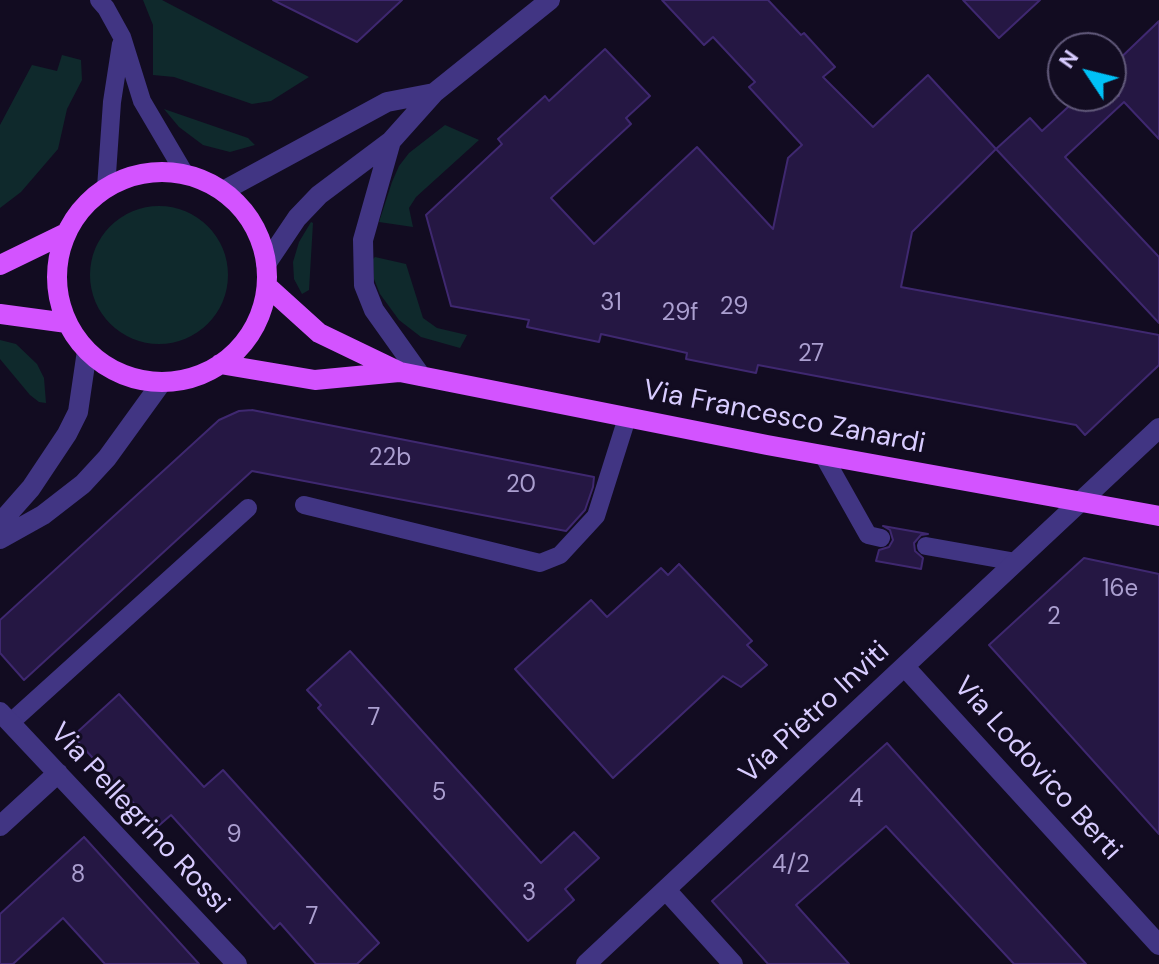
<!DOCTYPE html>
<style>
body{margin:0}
#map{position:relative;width:1159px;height:964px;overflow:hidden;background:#120c21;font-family:"DM Sans",sans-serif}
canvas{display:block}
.north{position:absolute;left:1047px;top:32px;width:80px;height:80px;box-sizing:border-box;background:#120c21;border:2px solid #61597a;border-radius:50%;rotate:305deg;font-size:22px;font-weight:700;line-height:32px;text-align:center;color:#d8ccff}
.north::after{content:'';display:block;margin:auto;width:28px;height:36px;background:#00c2f7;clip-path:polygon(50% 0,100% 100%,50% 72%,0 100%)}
</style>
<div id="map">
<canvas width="1159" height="964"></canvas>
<div class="north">N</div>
</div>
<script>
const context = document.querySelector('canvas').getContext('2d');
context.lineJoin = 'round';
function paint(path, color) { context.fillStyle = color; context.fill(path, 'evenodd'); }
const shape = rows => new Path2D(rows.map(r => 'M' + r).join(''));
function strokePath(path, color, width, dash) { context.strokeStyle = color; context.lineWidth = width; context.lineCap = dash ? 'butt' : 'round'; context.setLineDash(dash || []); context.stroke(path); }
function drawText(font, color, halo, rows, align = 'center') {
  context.font = font + ' "DM Sans",sans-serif'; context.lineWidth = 6; context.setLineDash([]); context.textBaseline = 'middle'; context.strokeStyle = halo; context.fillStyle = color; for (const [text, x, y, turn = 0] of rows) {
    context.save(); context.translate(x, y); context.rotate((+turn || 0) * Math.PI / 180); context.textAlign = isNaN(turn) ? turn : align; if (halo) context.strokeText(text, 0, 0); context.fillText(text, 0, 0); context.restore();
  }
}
const green = shape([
 [143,0,162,0,309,77,271,101,252,104,174,77,153,75,153,25],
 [62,55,81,60,82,80,67,109,58,149,21,192,0,208,0,125,32,65,57,71],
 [164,109,248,138,255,145,230,152,203,145,179,127],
 [445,125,479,140,416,197,409,208,413,227,379,222,392,182,399,166,409,153],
 '90 275a69 69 0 1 1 138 0a69 69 0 1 1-138 0Z',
 [311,222,313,223,309,290,302,294,294,279,293,262,299,242],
 [375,257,406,264,423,318,437,328,467,335,460,348,421,337,399,320,380,294,374,279,373,259],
 [0,340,16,344,37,364,44,378,46,403,39,402,30,395,0,359]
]);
const building = shape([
 [273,0,402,0,357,42,273,0],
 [662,0,768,0,801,35,804,33,835,67,823,77,873,127,928,75,996,149,912,232,901,287,1159,335,1159,365,1085,435,1076,425,758,365,756,373,686,359,687,353,601,334,599,342,527,327,529,320,451,306,426,215,502,144,498,139,545,96,549,101,605,49,650,96,626,118,631,124,551,198,594,244,697,147,773,229,788,158,802,145,749,87,755,82,713,37,704,45,662,0],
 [963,0,1040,0,999,38,963,0],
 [1159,21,1159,139,1124,102,1065,157,1159,257,1159,323,996,149,1030,118,1042,131,1080,96,1119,96,1111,87,1111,67,1159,21],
 [252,410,594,477,593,487,585,510,566,531,252,471,24,680,0,653,0,620,219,420,239,411,252,410],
 [883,526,928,534,921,535,914,543,915,551,923,558,921,569,876,561,879,550,889,547,893,540,890,530,883,526],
 [1084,558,1159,574,1159,834,989,645,1084,558],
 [679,564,752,641,747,645,767,665,741,687,723,676,613,778,515,669,591,600,607,617,661,568,668,575,679,564],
 [350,651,541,863,574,832,599,858,565,889,574,900,528,941,318,708,321,705,307,690,350,651],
 [119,694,204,787,223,770,379,943,357,964,316,964,280,923,274,929,171,815,156,828,73,736,119,694],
 [887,743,981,848,1086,964,1014,964,886,826,796,905,849,964,768,964,712,901,887,743],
 [84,837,199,964,105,964,63,918,13,964,0,964,0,914,84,837]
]);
const service = shape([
 [99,0,106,8,122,37,142,101,185,174],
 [106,188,112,102,121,44],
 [823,455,868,535,881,538],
 [304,505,540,563,560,555,596,516,627,418],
 [926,546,1016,562],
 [10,723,248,508]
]);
const minor = shape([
 [905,667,1159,945],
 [0,712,237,964],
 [0,826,58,773],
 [666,890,733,964],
 [586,964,1159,428]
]);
const tertiary = shape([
 [391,141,363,240,364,285,374,310,421,376],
 [223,191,387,102,434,93],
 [266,264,297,218,319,195,391,141,434,93,550,0],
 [0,523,31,488,67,434,78,412,87,351],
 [0,539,43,515,83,484,107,458,162,382]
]);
const primary = shape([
 '57 277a105 105 0 1 1 210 0a105 105 0 1 1-210 0Z',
 [0,265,66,233],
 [267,286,319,333,400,372,767,445,1159,516],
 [0,314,67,323],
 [220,364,315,380,399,372]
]);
const numberNames = [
 ["31",611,304],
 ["29",734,308],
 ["29f",680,314],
 ["27",811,355],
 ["22b",390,459],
 ["20",521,486],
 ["16e",1120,590],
 ["2",1054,618],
 ["7",374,719],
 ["5",439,794],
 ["4",856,800],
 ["9",234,836],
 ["4/2",791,866],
 ["8",78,876],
 ["3",529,894],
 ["7",312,918]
];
const streetNames = [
 ["Via Francesco Zanardi",784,418,11],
 ["Via Pietro Inviti",815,713,-43],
 ["Via Lodovico Berti",1037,769,48],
 ["Via Pellegrino Rossi",139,819,47]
];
paint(green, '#0f292c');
paint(building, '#251743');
strokePath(building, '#3f2870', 2);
strokePath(service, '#413583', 18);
strokePath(minor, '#413583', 20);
strokePath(tertiary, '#413583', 20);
strokePath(primary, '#d353ff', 20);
drawText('24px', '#ab9fd0', null, numberNames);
drawText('28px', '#d8ccff', '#120c21', streetNames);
</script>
